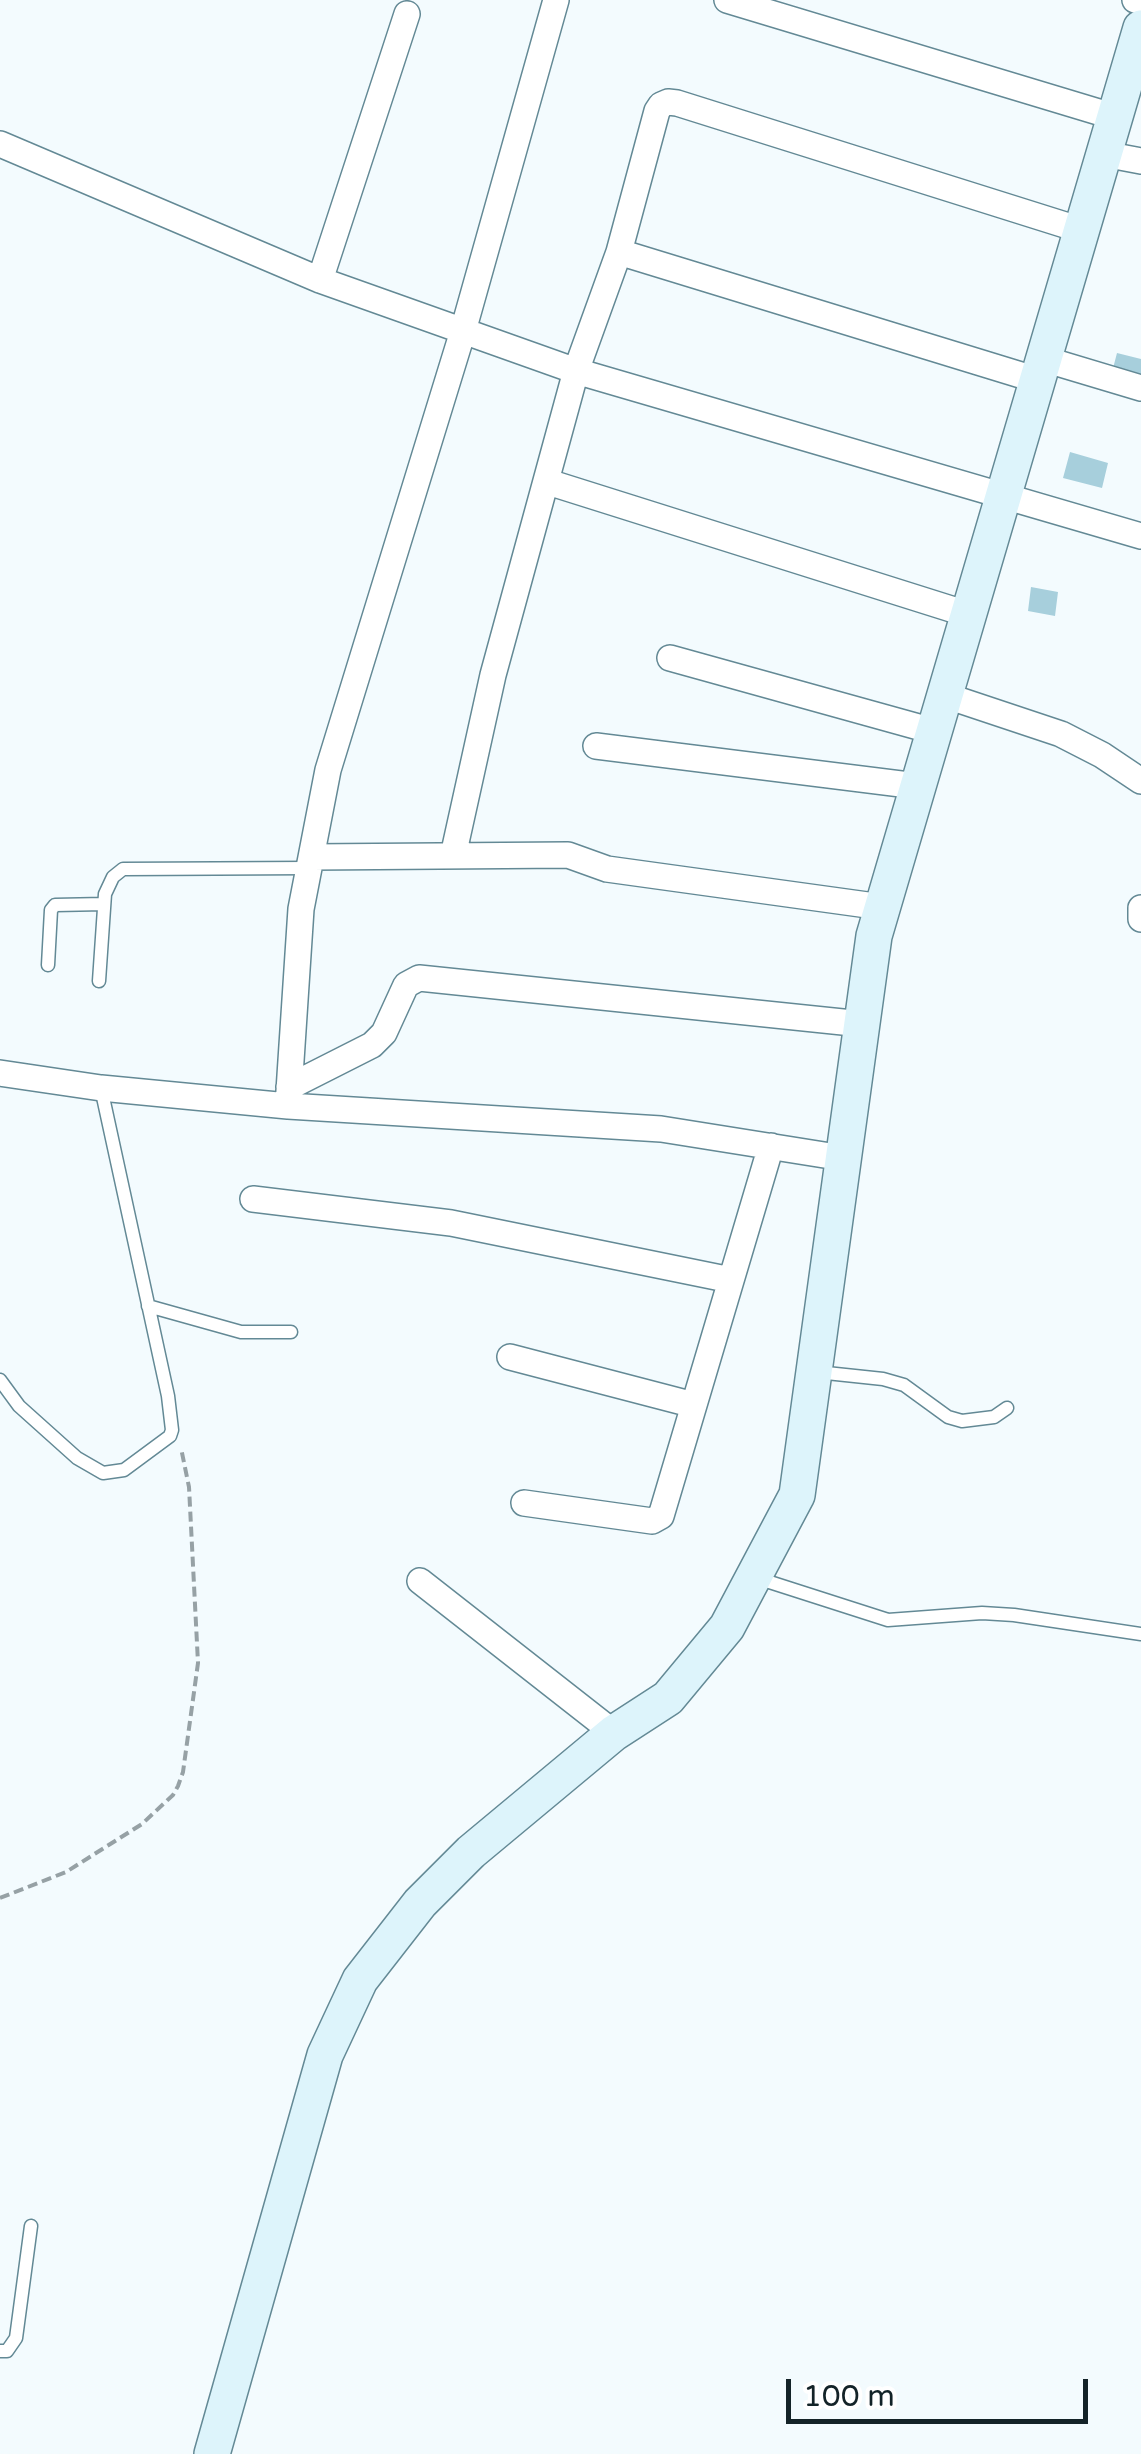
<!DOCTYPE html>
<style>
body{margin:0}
#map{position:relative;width:1141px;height:2454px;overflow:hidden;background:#f3fbfe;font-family:"Varela Round",sans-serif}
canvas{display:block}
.scale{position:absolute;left:786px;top:2379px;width:302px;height:45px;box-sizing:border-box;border:5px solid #132328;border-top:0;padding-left:12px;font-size:30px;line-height:35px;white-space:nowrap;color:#132328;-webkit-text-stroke:8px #fff;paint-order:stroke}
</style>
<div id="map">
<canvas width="1141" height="2454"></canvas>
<div class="scale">100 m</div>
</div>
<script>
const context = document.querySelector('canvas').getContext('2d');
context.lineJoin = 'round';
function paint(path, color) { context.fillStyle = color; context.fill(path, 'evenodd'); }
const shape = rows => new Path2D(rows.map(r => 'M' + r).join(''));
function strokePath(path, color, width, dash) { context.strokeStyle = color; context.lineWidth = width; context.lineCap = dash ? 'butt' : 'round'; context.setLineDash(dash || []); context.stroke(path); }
const building = shape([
 [1117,353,1141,359,1141,384,1111,376],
 [1070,452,1108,463,1102,488,1063,478],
 [1031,587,1058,592,1055,616,1028,611]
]);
const path = shape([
 [0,1898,66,1872,142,1824,173,1795,178,1786,183,1772,198,1663,189,1487,181,1448]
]);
const service = shape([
 [48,965,51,910,55,905,104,904],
 [99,981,105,894,113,877,123,869,309,868],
 [148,1306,241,1332,291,1332],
 [817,1372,883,1379,904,1385,948,1417,962,1421,994,1417,1007,1408],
 [0,1380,19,1406,77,1458,103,1473,124,1470,170,1436,172,1430,168,1396,101,1088],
 [757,1578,888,1620,982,1613,1014,1615,1141,1634],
 [0,2351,7,2351,16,2338,31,2226]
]);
const minor = shape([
 [727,0,1115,117],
 [1135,0,1141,2],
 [0,144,320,280,576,371,1141,536],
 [1104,154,1141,161],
 [619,252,1037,380],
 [320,280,407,14],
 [1044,359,1141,388],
 [548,482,967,614],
 [670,658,933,731],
 [944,695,1061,734,1102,755,1141,781],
 [596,746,917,786],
 [453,856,493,675,576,371,619,252,657,111,661,105,668,102,677,103,1081,230],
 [312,857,568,855,607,869,882,907],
 [1141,908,1141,919],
 [0,1073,101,1088,288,1106,661,1129,843,1158],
 [289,1087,372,1045,384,1033,406,985,419,978,862,1024],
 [288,1106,301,909,328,770,463,331,556,0],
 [253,1199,451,1223,731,1280],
 [510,1357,694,1405],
 [524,1503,652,1521,661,1516,771,1146],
 [420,1581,614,1733]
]);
const secondary = shape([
 [212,2454,325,2055,360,1980,420,1903,471,1852,614,1733,668,1698,727,1627,797,1495,874,936,1141,28]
]);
paint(building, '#a7cfdc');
strokePath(service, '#638995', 15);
strokePath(minor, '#638995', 28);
strokePath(secondary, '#638995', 38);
strokePath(path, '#96a1a5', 4, [10, 5]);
strokePath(service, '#fff', 12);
strokePath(minor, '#fff', 25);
strokePath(secondary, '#ddf4fb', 35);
</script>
